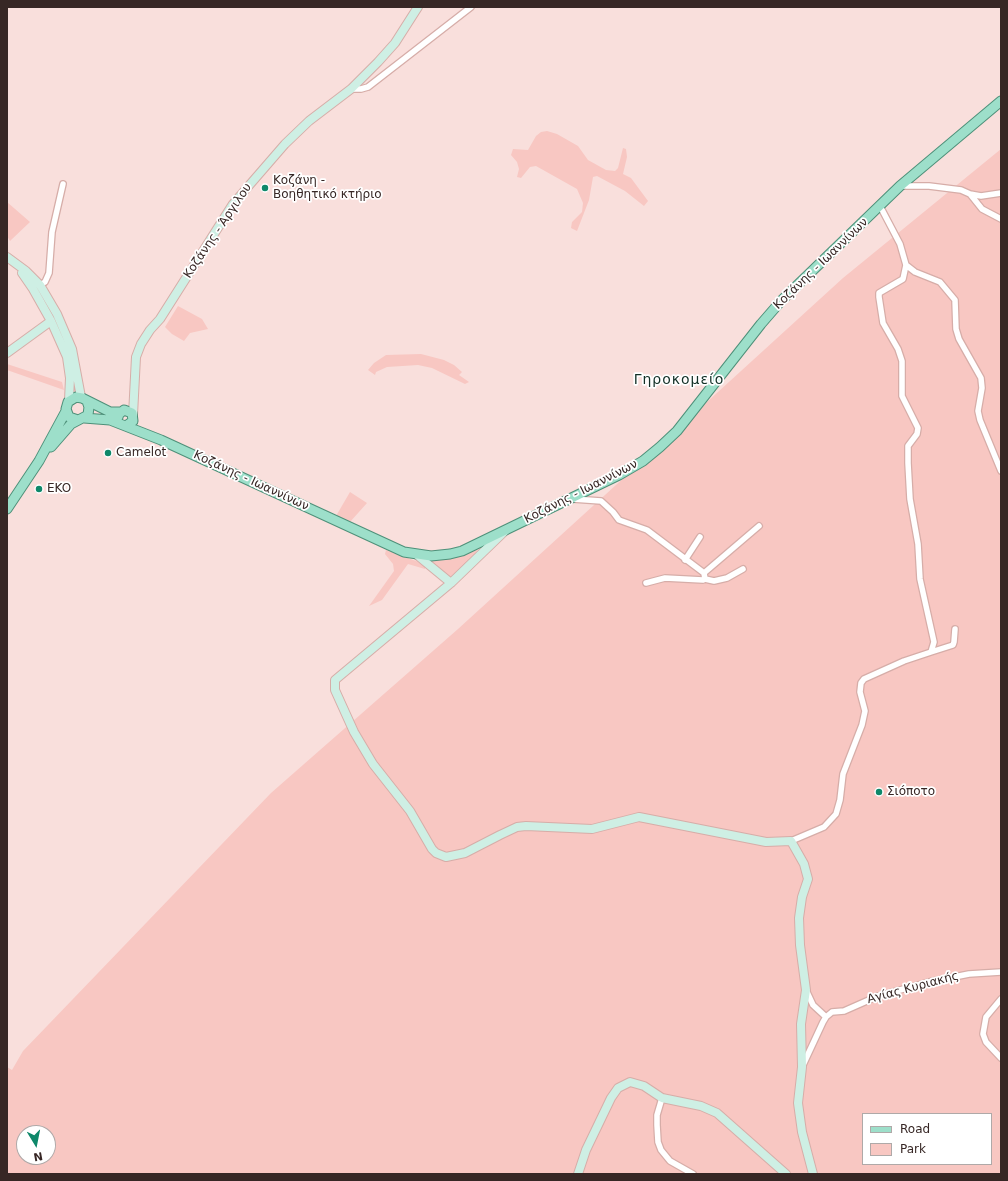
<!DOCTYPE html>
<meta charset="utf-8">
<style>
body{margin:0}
#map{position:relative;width:1008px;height:1181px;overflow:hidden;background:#f9dfdc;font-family:"DejaVu Sans",sans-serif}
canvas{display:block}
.frame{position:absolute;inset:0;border:8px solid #372725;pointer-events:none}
.legend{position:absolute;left:862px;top:1113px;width:130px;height:52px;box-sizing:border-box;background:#fff;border:1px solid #afa9a8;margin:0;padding:5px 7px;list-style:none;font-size:12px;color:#372725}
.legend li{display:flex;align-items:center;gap:8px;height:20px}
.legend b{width:20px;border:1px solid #afa9a8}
.north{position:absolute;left:16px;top:1125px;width:40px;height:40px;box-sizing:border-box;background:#fff;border:1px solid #afa9a8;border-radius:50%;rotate:170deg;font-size:11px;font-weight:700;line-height:16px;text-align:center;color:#372725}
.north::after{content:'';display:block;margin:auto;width:14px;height:18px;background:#0e886a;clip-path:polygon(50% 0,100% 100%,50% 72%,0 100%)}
</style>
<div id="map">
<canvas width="1008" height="1181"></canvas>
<div class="frame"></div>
<ul class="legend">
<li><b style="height:5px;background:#9ddfca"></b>Road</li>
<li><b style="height:11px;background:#f8c7c2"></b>Park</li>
</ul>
<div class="north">N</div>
</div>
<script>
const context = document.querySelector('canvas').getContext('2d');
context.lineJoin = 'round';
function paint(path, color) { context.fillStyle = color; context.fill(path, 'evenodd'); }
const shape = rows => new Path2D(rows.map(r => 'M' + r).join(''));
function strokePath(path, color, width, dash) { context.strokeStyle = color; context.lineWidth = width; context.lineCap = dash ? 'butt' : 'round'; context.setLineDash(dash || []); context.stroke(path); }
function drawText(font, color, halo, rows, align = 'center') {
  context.font = font + ' "DejaVu Sans",sans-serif'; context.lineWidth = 3.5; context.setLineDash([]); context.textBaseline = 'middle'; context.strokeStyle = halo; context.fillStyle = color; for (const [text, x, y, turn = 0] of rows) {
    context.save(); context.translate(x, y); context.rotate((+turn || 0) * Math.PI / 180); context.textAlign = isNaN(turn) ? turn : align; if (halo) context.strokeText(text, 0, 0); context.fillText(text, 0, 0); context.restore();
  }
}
const green = shape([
 [547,131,557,134,578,146,588,160,606,170,615,171,618,168,623,148,626,149,627,157,623,174,631,178,648,201,644,206,625,191,597,176,593,177,589,200,577,231,571,228,572,222,582,212,583,203,577,189,536,166,530,167,521,178,517,177,519,169,517,162,511,155,513,149,528,150,536,136,541,132],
 [1001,149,1001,1174,7,1174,7,1067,12,1070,23,1051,271,793,458,629,843,278],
 [863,1114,991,1114,991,1164,863,1164],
 [24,1133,48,1133,48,1157,24,1157],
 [7,202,30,222,10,241,7,236],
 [178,306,202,319,208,329,190,333,184,341,172,334,165,327],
 [421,354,444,360,454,365,462,372,459,375,469,382,465,384,432,368,418,365,387,367,376,372,375,375,368,370,374,363,386,355],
 [7,364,62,382,64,390,7,370],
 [350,492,367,503,350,522,336,516],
 [478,549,468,566,451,580,429,561,456,557],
 [386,550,416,561,425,567,425,569,408,564,382,600,369,606,394,571,393,564,385,554]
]);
const street = shape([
 [351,89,361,89,368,87,471,7],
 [901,186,929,186,961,190,970,194,982,209,1001,219],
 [970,194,981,196,1001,193],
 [906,265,915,272,940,282,955,300,956,329,959,339,981,378,982,388,978,411,980,420,1001,471],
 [40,285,45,282,49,273,52,232,63,184],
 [573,499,601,501,613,512,619,520,647,530,704,573,705,579],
 [685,560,700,537],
 [704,573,759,526],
 [646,583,665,578,703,580,705,579,714,581,727,578,743,569],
 [931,652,953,645,954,642,955,629],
 [791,841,824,827,836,814,840,800,843,774,862,725,865,711,860,692,861,683,864,679,904,661,931,652,934,642,920,579,918,544,910,499,908,463,908,446,917,434,918,428,902,396,902,361,898,349,883,323,879,297,879,293,903,279,906,265,900,244,880,206],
 [806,990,813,1005,826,1017],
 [1001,999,986,1017,983,1034,986,1042,1001,1058],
 [803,1065,823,1022,826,1017,832,1012,844,1011,878,996,929,982,969,974,1001,972],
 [662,1098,657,1115,657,1125,658,1142,661,1150,670,1161,693,1174]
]);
const secondary = shape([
 [7,257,26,271,40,285,57,314,72,349,81,397],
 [22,273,33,289,51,321,67,357,70,378,69,400],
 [7,353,51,321],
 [133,415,136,357,141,344,150,330,160,319,233,204,285,144,309,121,351,89,378,62,395,43,418,7],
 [506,530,451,583,335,680,335,690,354,732,373,764,410,811,432,849,436,853,446,857,465,853,500,835,517,827,526,826,592,829,639,817,766,842,791,841,804,864,808,879,802,897,799,918,800,945,806,990,801,1024,802,1067,798,1103,802,1132,813,1174],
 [417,555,451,583],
 [578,1174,586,1150,611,1098,618,1088,630,1082,644,1086,662,1098,701,1106,717,1113,786,1174]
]);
const primary = shape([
 [118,417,119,414,124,410,132,413,133,421,126,426],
 [84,418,110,420,161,440,404,552,431,556,450,554,462,551,619,475,643,461,660,447,677,431,761,324,781,301,900,186,1001,101],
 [78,420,69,417,66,409,68,402,76,397,82,398,110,412,121,412],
 [51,447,71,424,88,415,89,407,87,401],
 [7,509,39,461,66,411]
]);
const markers = [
 [265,188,4,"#0e886a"],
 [108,453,4,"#0e886a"],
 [39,489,4,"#0e886a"],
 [879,792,4,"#0e886a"]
];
const poiNames = [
 ["Κοζάνη -",273,181],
 ["Βοηθητικό κτήριο",273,195],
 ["Camelot",116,453],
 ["EKO",47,489],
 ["Σιόποτο",887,792]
];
const streetNames = [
 ["Κοζάνης - Άργιλου",218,231,-56],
 ["Κοζάνης - Ιωαννίνων",821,264,-44],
 ["Κοζάνης - Ιωαννίνων",251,481,25],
 ["Κοζάνης - Ιωαννίνων",581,492,-27],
 ["Αγίας Κυριακής",913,988,-15]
];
const quarterNames = [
 ["Γηροκομείο",679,380]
];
paint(green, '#f8c7c2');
strokePath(street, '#d6ada8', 8);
strokePath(secondary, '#d6ada8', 10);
strokePath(primary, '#4e9079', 11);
strokePath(street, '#fff', 5.5);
strokePath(secondary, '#ceefe4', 8);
strokePath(primary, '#9ddfca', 9);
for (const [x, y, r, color] of markers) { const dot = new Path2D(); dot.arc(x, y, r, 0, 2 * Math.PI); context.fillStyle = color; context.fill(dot); strokePath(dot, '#fff', 1.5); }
drawText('12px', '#372725', '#fff', poiNames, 'left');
drawText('12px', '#372725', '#fff', streetNames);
context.letterSpacing = '1px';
drawText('14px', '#133027', '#fff', quarterNames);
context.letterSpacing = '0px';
</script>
